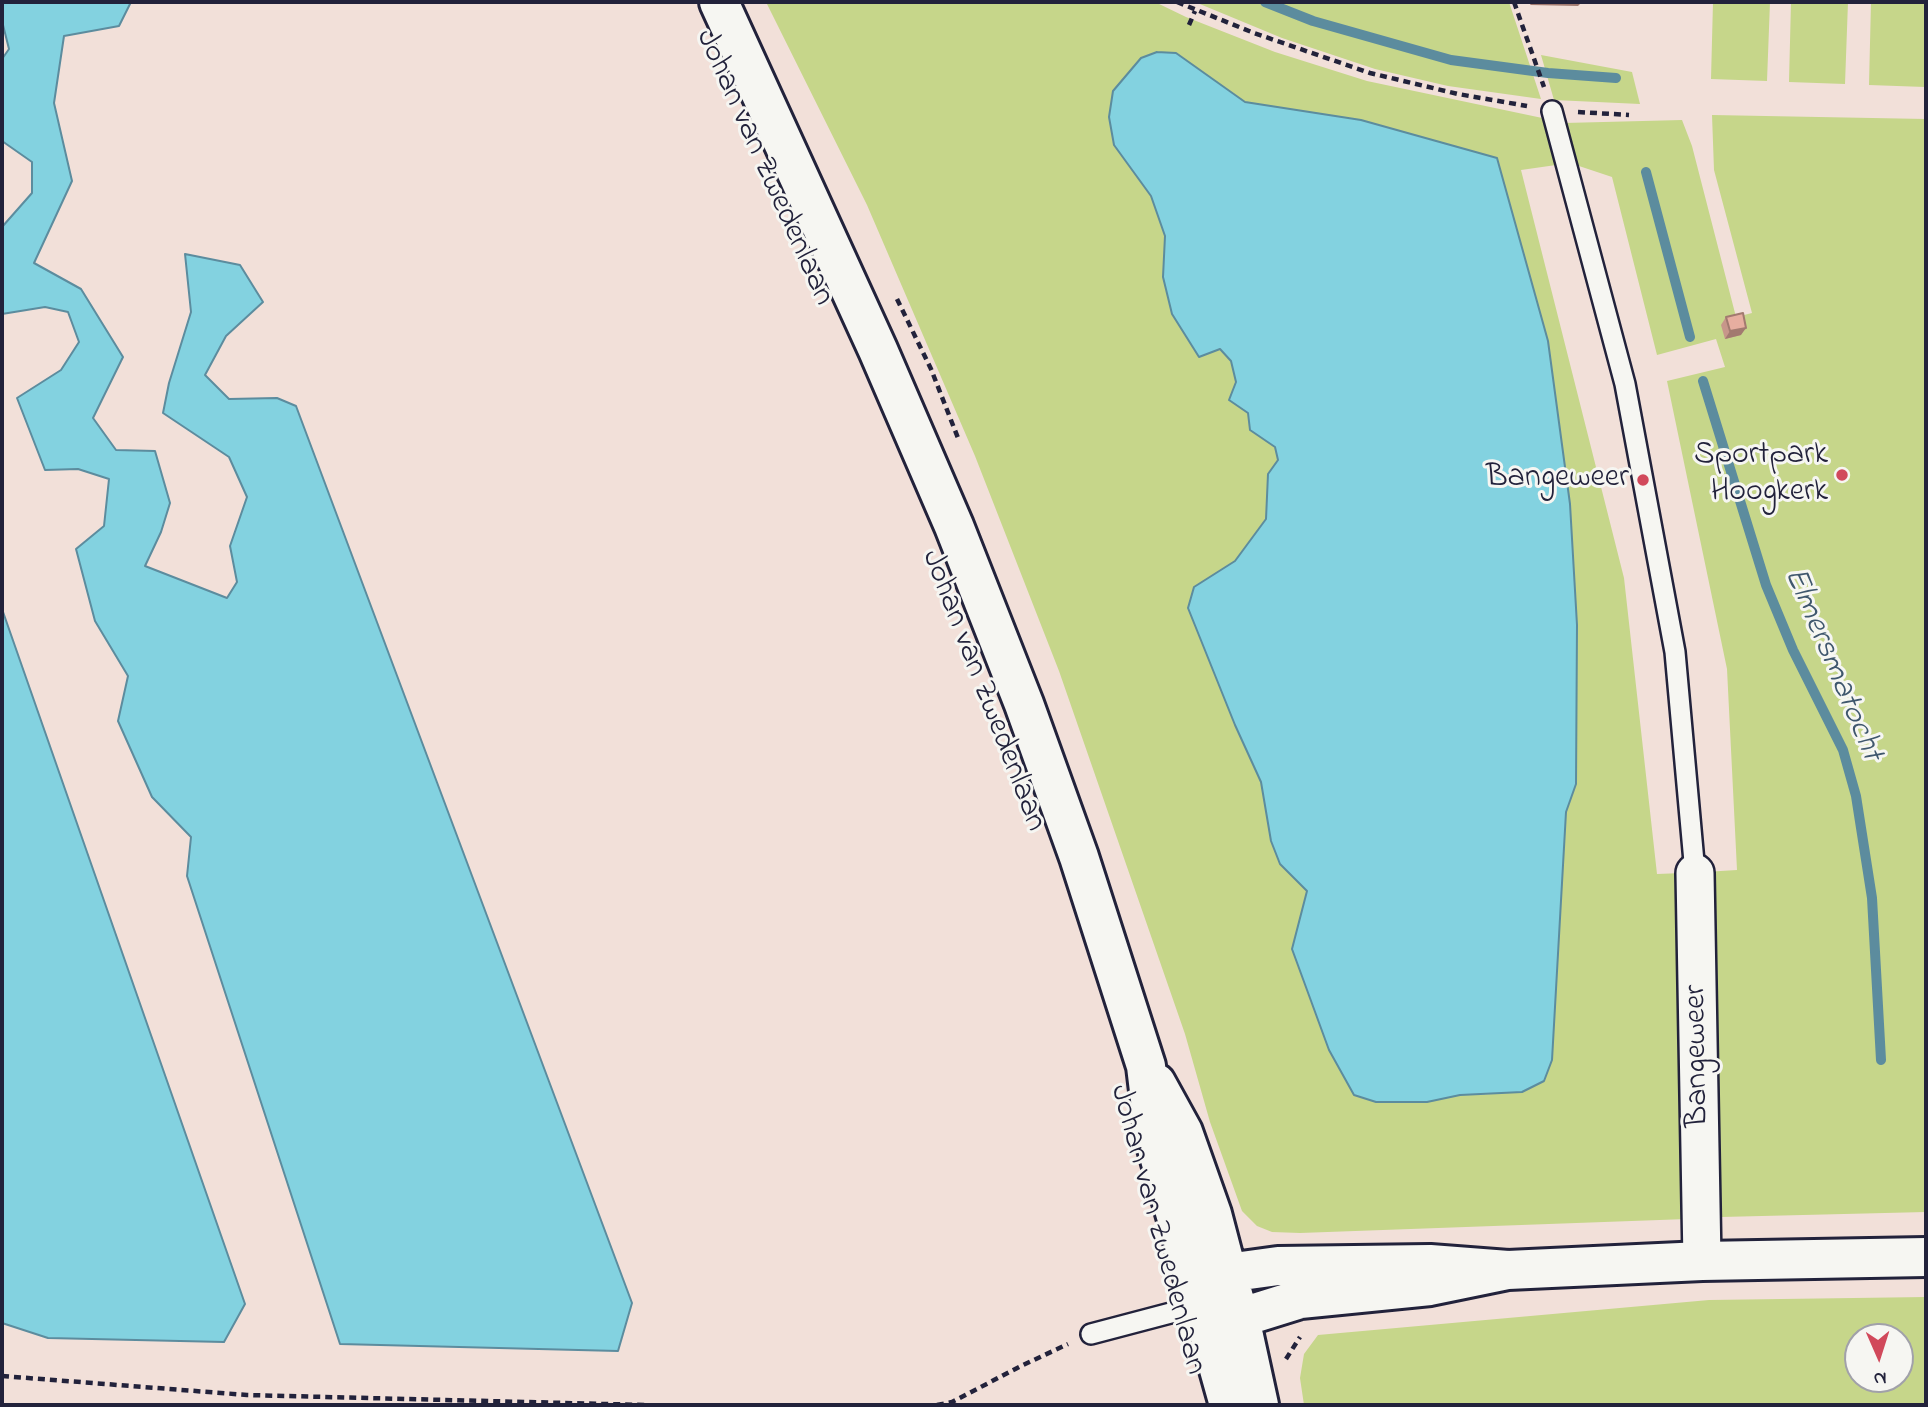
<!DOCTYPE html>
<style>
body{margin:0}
#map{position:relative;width:1928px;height:1407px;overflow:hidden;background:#f2e0d9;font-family:"Indie Flower",sans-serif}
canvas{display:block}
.frame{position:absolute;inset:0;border:4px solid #22223b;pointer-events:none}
.north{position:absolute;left:1844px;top:1323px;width:70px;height:70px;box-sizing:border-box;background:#f6f6f2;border:2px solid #a1a1a9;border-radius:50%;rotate:177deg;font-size:19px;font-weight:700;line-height:28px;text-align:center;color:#22223b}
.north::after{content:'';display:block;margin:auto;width:24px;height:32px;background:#d1495b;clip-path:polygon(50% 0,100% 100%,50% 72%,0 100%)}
</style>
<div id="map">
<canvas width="1928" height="1407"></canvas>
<div class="frame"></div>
<div class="north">N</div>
</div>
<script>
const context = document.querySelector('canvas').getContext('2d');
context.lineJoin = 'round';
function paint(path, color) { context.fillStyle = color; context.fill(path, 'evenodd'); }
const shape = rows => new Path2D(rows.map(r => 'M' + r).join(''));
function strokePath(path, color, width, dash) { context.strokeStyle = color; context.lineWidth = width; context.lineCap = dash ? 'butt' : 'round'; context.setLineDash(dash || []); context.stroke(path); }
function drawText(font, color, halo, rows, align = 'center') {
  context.font = font + ' "Indie Flower",sans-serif'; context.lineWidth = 6; context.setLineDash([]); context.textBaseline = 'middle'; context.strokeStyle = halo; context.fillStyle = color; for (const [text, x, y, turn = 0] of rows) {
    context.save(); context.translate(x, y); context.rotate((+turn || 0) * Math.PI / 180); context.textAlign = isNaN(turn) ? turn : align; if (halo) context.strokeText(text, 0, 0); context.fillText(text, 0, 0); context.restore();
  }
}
const green = shape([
 [766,2,1155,2,1186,17,1275,52,1367,81,1547,119,1556,165,1521,170,1624,578,1657,874,1683,873,1687,1219,1300,1233,1272,1232,1257,1226,1242,1211,1210,1122,1185,1034,1059,671,975,456,867,205],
 [1176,53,1245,102,1361,120,1497,159,1548,341,1570,504,1577,625,1576,784,1566,812,1562,875,1493,1094,1460,1095,1427,1102,1292,949,1307,891,1280,863,1271,841,1261,782,1235,725,1194,587,1235,561,1266,519,1268,474,1278,460,1275,447,1250,430,1248,413,1231,361,1163,277,1165,236,1151,196],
 [1195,2,1509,2,1541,99,1448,86,1375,69,1282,38],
 [1713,2,1770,2,1767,81,1711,79],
 [1791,2,1848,2,1845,84,1789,82],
 [1871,2,1926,2,1925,87,1869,85],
 [1541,55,1632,72,1640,104,1554,100],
 [1712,115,1926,119,1926,1212,1721,1217,1717,1215,1704,872,1737,870,1727,669,1667,381,1725,367,1716,339,1657,355,1612,177,1573,164,1564,123,1682,120,1692,146,1736,317,1752,313,1714,170],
 [1926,1297,1926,1405,1304,1405,1300,1378,1304,1354,1318,1335,1709,1300],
 [1900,1337,1900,1379,1858,1379,1858,1337]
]);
const water = shape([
 [2,2,131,2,119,26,64,36,54,103,72,181,34,263,81,289,123,357,93,418,116,450,155,451,170,503,161,532,145,566,227,598,237,582,230,546,247,497,229,457,163,413,169,383,191,312,185,254,240,265,263,302,226,336,205,375,229,399,277,398,296,406,632,1303,618,1351,340,1344,187,876,191,837,152,797,118,721,128,676,95,621,76,549,104,526,109,479,78,469,45,470,17,398,61,370,79,342,68,312,45,307,2,314,2,227,32,193,32,162,2,141,2,59,9,49,2,21,2,2],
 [1157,52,1176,53,1245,102,1361,120,1497,158,1548,341,1570,504,1577,625,1576,784,1566,812,1552,1060,1544,1081,1522,1092,1460,1095,1427,1102,1376,1102,1354,1095,1329,1050,1292,949,1307,891,1280,864,1271,841,1261,782,1235,725,1188,608,1194,587,1235,561,1266,519,1268,474,1278,460,1275,447,1250,430,1248,413,1229,400,1236,382,1231,361,1220,349,1199,357,1172,314,1163,277,1165,236,1151,196,1114,145,1109,117,1113,91,1141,58,1157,52],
 [2,609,245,1304,224,1342,48,1338,2,1323,2,609]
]);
const stream = shape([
 [1265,2,1313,21,1451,60,1548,73,1616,78],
 [1646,172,1690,337],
 [1703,381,1766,585,1793,650,1843,750,1856,796,1872,898,1881,1060]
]);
const path = shape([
 [1177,2,1254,33,1370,73,1458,94,1527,106],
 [1514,2,1544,87],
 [1189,25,1195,11],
 [1578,112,1629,115],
 [897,299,931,369,958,438],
 [1286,1359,1300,1337],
 [2,1376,247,1395,646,1405],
 [937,1405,952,1402,1021,1366,1068,1344]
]);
const lane = shape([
 [1552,111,1625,384,1675,652,1695,873],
 [1091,1334,1201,1305]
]);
const street = shape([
 [1695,873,1702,1261]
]);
const secondary = shape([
 [719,2,878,350,954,526,1024,704,1079,857,1146,1066,1155,1141,1229,1405],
 [1156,1083,1183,1132,1212,1214,1244,1336,1259,1405],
 [1508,1270,1430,1286,1300,1299,1239,1318,1201,1305,1227,1273,1278,1266,1430,1264,1508,1270,1702,1261,1926,1257]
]);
const wall = shape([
 [1726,317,1741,335,1725,339,1721,325]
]);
const shadedWall = shape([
 [1532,2,1582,2,1578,6,1530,5],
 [1746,328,1741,335,1725,339,1730,331]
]);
const building = shape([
 [1743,313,1746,328,1730,331,1726,317,1743,313]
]);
const markers = [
 [1842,475,7,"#d1495b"],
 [1643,480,7,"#d1495b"]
];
const streetNames = [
 ["Johan van Zwedenlaan",763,168,66],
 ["Johan van Zwedenlaan",982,691,69],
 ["Bangeweer",1699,1056,-91],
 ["Johan van Zwedenlaan",1156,1230,75]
];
const poiNames = [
 ["Sportpark",1828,457],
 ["Hoogkerk",1828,494],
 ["Bangeweer",1629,480]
];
const waterNames = [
 ["Elmersmatocht",1831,665,67]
];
paint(green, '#c6d68a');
paint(water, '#83d2e0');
strokePath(water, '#5c8c9e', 2);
strokePath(stream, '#5c8c9e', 10);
strokePath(lane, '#22223b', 24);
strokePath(street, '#22223b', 42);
strokePath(secondary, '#22223b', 44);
strokePath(path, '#22223b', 4.5, [7, 5]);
strokePath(lane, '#f6f6f2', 19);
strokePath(street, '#f6f6f2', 37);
strokePath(secondary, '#f6f6f2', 38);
paint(wall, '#c7968a');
paint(shadedWall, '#a27a70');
paint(building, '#e7aea0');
strokePath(building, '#a27a70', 2);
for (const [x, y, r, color] of markers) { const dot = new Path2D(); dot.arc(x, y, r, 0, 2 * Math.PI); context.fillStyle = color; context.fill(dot); strokePath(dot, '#f6f6f2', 2.5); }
drawText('32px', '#22223b', '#f6f6f2', streetNames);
drawText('32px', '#22223b', '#f6f6f2', poiNames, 'right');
drawText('italic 33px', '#3f576d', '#f6f6f2', waterNames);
</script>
